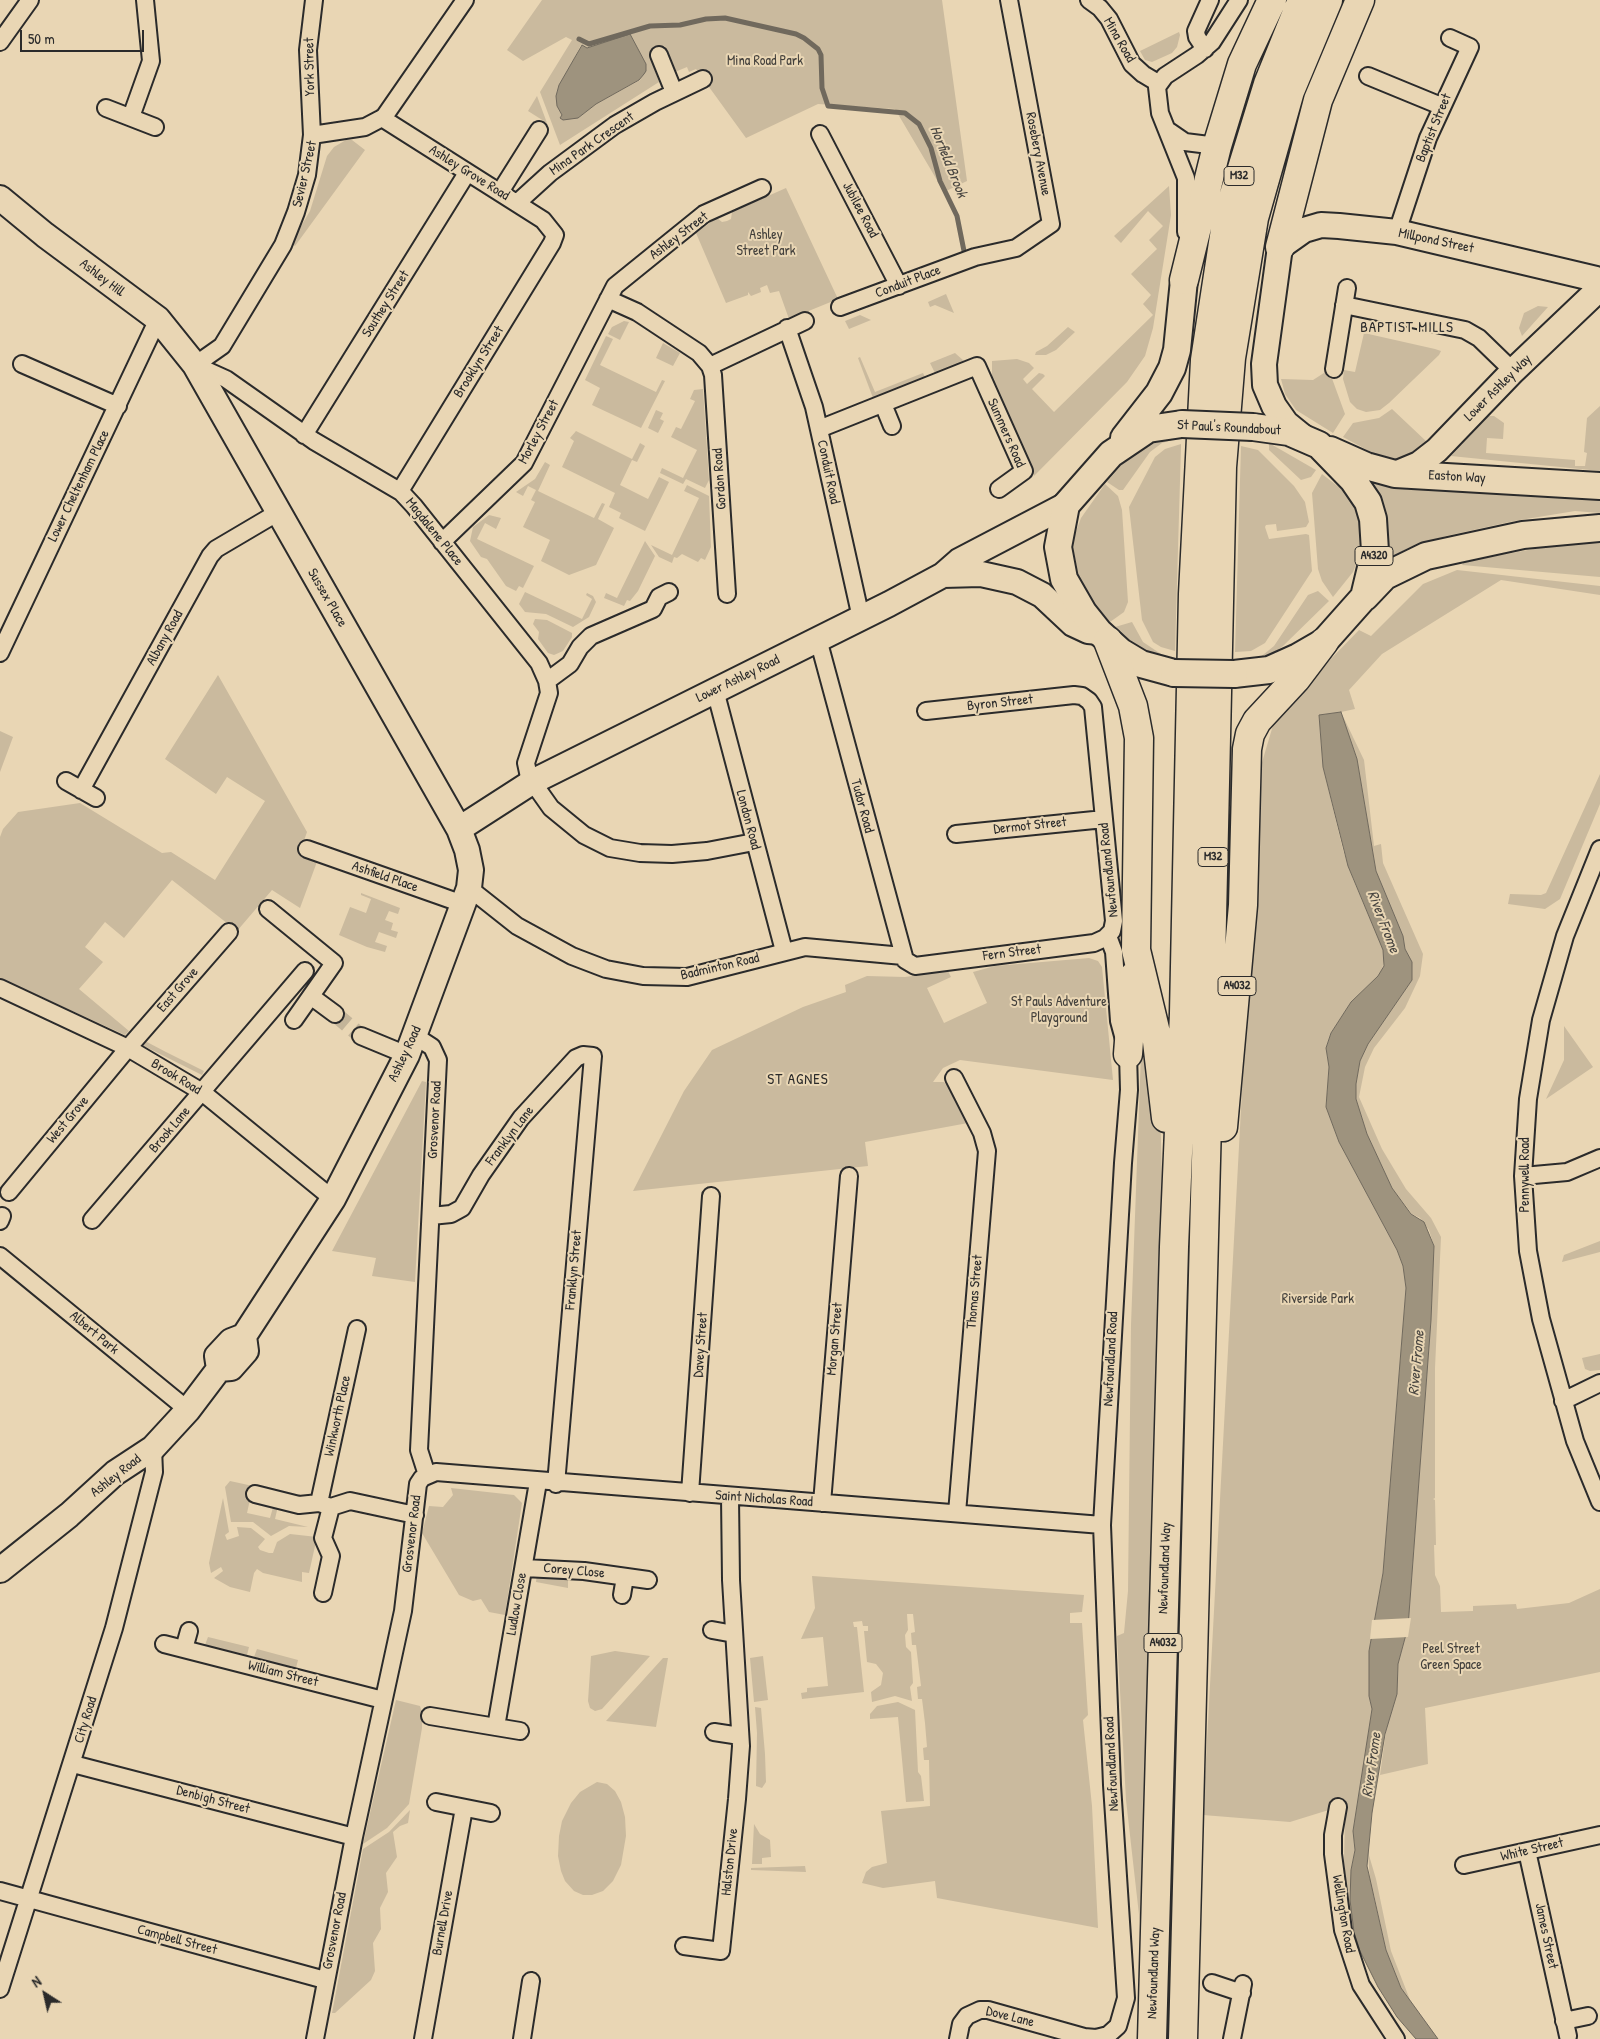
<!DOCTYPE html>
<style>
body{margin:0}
#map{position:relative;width:1600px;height:2039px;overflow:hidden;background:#e9d6b4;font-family:"Patrick Hand",sans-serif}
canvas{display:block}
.north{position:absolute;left:20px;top:1969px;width:50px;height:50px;-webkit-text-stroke:4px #e9d6b4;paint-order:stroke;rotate:325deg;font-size:14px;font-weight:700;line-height:20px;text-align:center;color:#2b2b2b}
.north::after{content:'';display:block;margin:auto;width:18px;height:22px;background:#2b2b2b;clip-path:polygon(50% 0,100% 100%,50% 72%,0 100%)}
.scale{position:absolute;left:20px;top:30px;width:124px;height:22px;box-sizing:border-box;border:2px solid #2b2b2b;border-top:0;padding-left:6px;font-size:15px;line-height:18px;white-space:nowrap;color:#2b2b2b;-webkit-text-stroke:4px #e9d6b4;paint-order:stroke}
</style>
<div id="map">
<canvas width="1600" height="2039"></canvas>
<div class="north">N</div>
<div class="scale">50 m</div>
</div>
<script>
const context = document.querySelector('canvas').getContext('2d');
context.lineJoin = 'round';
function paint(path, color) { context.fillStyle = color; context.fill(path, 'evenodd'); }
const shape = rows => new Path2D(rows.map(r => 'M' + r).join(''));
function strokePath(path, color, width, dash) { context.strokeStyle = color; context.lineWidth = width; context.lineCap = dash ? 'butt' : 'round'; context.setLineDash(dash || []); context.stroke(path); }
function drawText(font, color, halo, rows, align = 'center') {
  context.font = font + ' "Patrick Hand",sans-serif'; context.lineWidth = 4; context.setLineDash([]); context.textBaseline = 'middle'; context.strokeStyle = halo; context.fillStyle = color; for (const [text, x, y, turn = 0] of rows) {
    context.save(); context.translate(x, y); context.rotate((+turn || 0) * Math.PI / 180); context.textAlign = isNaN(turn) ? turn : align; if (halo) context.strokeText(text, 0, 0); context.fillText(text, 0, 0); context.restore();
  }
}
const green = shape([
 [542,0,942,0,967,181,944,192,895,109,818,104,746,138,696,69,689,72,687,67,675,72,665,46,649,53,659,82,560,145,540,92,572,40,566,37,523,61,507,50],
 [630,35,646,64,640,80,596,104,578,118,560,118,562,115,557,106,557,92,581,45,587,48],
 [1179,32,1180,35,1177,47,1172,53,1152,62,1145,60,1140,51],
 [537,96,547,123,528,111],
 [346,140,352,140,365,150,295,246,291,243,310,211,327,156,334,147],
 [1169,186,1171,215,1153,328,1145,356,1127,382,1034,476,1005,416,992,382,992,361,1017,359,1029,363,1034,368,1023,379,1027,384,1039,373,1043,374,1045,376,1032,389,1054,412,1153,315,1143,304,1151,295,1131,274,1157,249,1149,240,1163,226,1148,211,1121,243,1114,236],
 [786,188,838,299,789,319,779,291,770,293,767,285,760,288,761,292,751,296,748,292,748,295,726,303,696,233,712,221,717,218,722,222,727,221,731,219,732,212],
 [946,294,954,313,935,305,930,307,928,302],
 [1538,306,1548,307,1522,336,1519,328,1524,313],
 [860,315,871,320,849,329,845,321],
 [624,321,629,322,620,340,608,334,612,327],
 [1068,327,1075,332,1056,350,1046,355,1035,355,1036,352,1047,346],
 [1364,333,1435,349,1441,351,1439,355,1389,403,1380,410,1366,412,1357,409,1350,402,1343,379,1344,370,1355,372],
 [606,336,613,339,600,365,656,392,662,380,665,381,641,428,592,405,600,388,585,380],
 [663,343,680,353,673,366,656,358],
 [955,353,964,361,935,373,930,363],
 [860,357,875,392,923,373,925,377,873,398,858,358],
 [1327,371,1330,373,1345,414,1333,433,1296,410,1285,394,1281,379,1313,380],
 [703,389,709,480,705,488,686,479,683,484,660,473,662,468,683,478,697,450,671,437,676,427,681,429,695,401,690,399,694,390],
 [1600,406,1600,471,1451,456,1489,416,1494,416,1504,423,1503,439,1487,438,1486,453,1575,460,1575,466,1585,466,1587,453,1584,452,1587,418],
 [1392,409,1427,442,1412,454,1395,460,1382,458,1343,437,1353,423,1379,418],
 [656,410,663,413,660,419,664,421,658,433,648,428],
 [576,431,632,459,640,443,645,446,637,462,632,460,620,485,648,499,659,477,669,482,645,531,619,518,621,513,609,507,615,493,562,467,574,441,570,438],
 [1173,437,1172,440,1162,443,1150,452,1123,490,1119,490,1107,482,1130,455,1154,441],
 [1269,443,1283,451,1316,470,1311,477,1301,480,1269,450],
 [1181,444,1181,447,1175,651,1161,647,1153,642,1142,620,1129,507,1155,457,1165,449],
 [1241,446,1258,450,1294,486,1305,502,1309,522,1306,527,1277,531,1276,524,1266,525,1265,527,1269,539,1306,534,1309,535,1312,571,1265,643,1251,651,1235,652],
 [545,462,550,465,538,491,594,518,602,503,605,504,598,519,614,528,596,565,569,575,541,561,550,540,523,527,535,502,531,500,536,490,528,486,523,496,516,492,535,479],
 [1322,474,1340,488,1352,501,1360,518,1362,541,1359,557,1353,572,1333,597,1322,581,1318,569,1312,493],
 [1373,483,1410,490,1476,484,1600,494,1600,513,1575,511,1514,521,1446,536,1408,548,1383,562,1376,494],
 [1105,484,1118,496,1122,510,1128,602,1124,612,1110,622,1087,596,1079,580,1073,547,1075,534,1081,518],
 [687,485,709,496,711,547,705,560,701,558,698,562,682,554,677,558,674,557,672,563,659,557,651,545,672,555,699,498,684,491],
 [489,515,501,518,496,529,485,523,477,539,534,566,523,588,519,586,516,591,506,586,487,559,481,557,470,541,473,527],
 [645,541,655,556,638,591,630,601,627,600,624,606,604,598,606,593,617,598],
 [1600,542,1600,577,1462,565,1464,562,1560,544],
 [1457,570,1600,586,1600,595,1501,580,1382,654,1349,690,1355,709,1341,712,1364,760,1374,846,1381,844,1383,863,1423,954,1420,976,1405,1008,1374,1048,1365,1067,1359,1097,1382,1149,1406,1189,1431,1218,1441,1237,1435,1368,1435,1498,1433,1499,1435,1500,1436,1545,1434,1545,1435,1575,1440,1586,1441,1612,1473,1611,1473,1606,1516,1604,1517,1609,1569,1603,1600,1589,1600,1672,1425,1708,1428,1764,1380,1775,1387,1724,1397,1694,1398,1664,1408,1627,1431,1320,1434,1246,1429,1230,1420,1218,1412,1214,1392,1188,1367,1134,1356,1099,1356,1084,1360,1061,1368,1044,1412,980,1412,962,1405,949,1403,936,1376,871,1357,759,1341,712,1319,715,1323,767,1343,850,1353,879,1383,950,1384,957,1382,972,1351,1002,1331,1033,1326,1048,1329,1067,1326,1107,1339,1142,1397,1250,1403,1266,1406,1288,1383,1573,1369,1651,1369,1696,1372,1709,1353,1831,1355,1850,1351,1870,1351,1903,1354,1932,1348,1902,1344,1861,1345,1818,1348,1804,1290,1822,1203,1815,1248,979,1255,786,1274,722,1289,702,1359,630,1371,636,1423,584],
 [1318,591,1329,601,1283,646,1269,656,1258,659,1274,646,1308,595],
 [525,592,582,619,592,599,586,595,587,593,593,596,596,602,589,617,573,627,546,614,525,612,519,604],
 [535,619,547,620,572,633,572,637,563,651,554,655,548,653,538,639,539,632,533,624],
 [1132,622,1143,642,1161,654,1161,658,1137,648,1115,627],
 [218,675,307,832,300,852,318,859,300,908,272,890,237,931,172,880,124,938,105,922,85,947,103,962,79,989,129,1031,125,1035,0,978,0,837,3,829,18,812,80,803,162,853,171,852,215,880,265,801,227,777,216,794,165,759],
 [0,731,13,737,0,772],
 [1600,774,1600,804,1560,899,1545,909,1508,904,1510,894,1541,895,1546,893],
 [361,893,400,908,398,914,389,911,385,920,393,923,391,930,398,932,396,938,379,932,375,942,387,946,385,952,367,947,339,935,350,907,366,913,371,899,361,895],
 [1089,958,1098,961,1102,967,1113,1080,960,1060,943,1068,933,1082,944,1082,951,1089,968,1123,865,1142,868,1166,633,1191,684,1091,712,1050,803,1007,846,992,845,985,867,976,905,977,948,971,951,977,927,988,944,1023,987,1003,973,972,995,966],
 [1142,1026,1160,1106,1165,1288,1143,1950,1126,1800,1117,1636,1124,1633,1128,1591,1131,1325],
 [1564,1026,1593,1067,1546,1099,1564,1060],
 [145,1041,166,1052,204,1071,202,1075,142,1045],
 [422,1081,426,1082,415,1282,372,1276,376,1258,332,1251],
 [1600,1241,1600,1252,1562,1262,1564,1255],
 [1600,1354,1600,1370,1590,1371,1585,1369,1582,1358],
 [230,1481,253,1486,247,1513,270,1518,274,1504,278,1506,275,1519,308,1527,289,1526,271,1536,253,1522,231,1522,225,1487],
 [451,1488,514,1495,522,1503,505,1615,489,1612,481,1599,473,1601,459,1595,422,1533,429,1506,443,1507,453,1495],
 [223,1498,229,1532,225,1535,227,1540,239,1536,237,1527,251,1528,265,1539,258,1547,260,1550,269,1553,273,1553,277,1542,290,1534,317,1537,309,1573,302,1572,302,1582,263,1573,257,1569,254,1573,250,1592,230,1587,214,1578,223,1571,221,1567,211,1573,209,1563],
 [537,1574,568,1577,568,1588,536,1582],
 [812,1576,1084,1595,1082,1612,1070,1613,1070,1623,1082,1623,1088,1715,1083,1720,1092,1806,1098,1928,937,1898,935,1881,883,1888,862,1883,866,1872,872,1867,887,1863,881,1811,930,1806,929,1760,924,1760,923,1748,927,1747,925,1723,922,1699,918,1699,917,1687,921,1686,916,1645,912,1645,911,1633,915,1632,913,1614,907,1614,908,1630,905,1635,906,1647,911,1652,913,1683,910,1687,912,1701,895,1696,872,1702,871,1692,881,1685,883,1673,876,1664,867,1662,864,1631,868,1631,868,1626,863,1626,862,1621,853,1622,854,1627,857,1627,864,1692,802,1699,801,1693,807,1692,807,1688,828,1686,823,1637,801,1639,815,1608],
 [208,1637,249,1647,247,1655,205,1645],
 [257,1649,298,1660,296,1668,254,1657],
 [615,1651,650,1656,602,1709,595,1711,590,1708,588,1701,591,1656],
 [763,1656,768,1700,754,1702,750,1658],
 [663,1658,668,1658,656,1727,606,1721],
 [396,1700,420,1706,422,1713,422,1728,409,1804,387,1828,363,1844],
 [898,1702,915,1710,918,1772,921,1776,924,1801,906,1802,898,1717,870,1719,870,1714,877,1706],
 [755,1707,761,1708,765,1754,766,1782,762,1788,756,1786,757,1733],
 [597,1782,607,1784,615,1791,621,1802,625,1817,626,1836,621,1865,613,1881,603,1891,592,1895,583,1895,574,1891,565,1881,561,1871,558,1856,559,1836,562,1821,571,1803,580,1792],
 [410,1810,408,1823,400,1826,393,1832,397,1857,386,1873,388,1892,380,1908,381,1929,373,1943,375,1971,371,1980,335,2013,332,2013,363,1849,389,1832],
 [754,1824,760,1834,770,1840,771,1857,762,1858,762,1864,752,1864],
 [1368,1852,1376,1879,1391,1951,1410,2000,1401,1988,1386,1950,1374,1895,1370,1883],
 [805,1866,806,1872,751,1870,751,1868]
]);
const water = shape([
 [630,34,646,64,646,71,644,74,639,80,596,104,578,118,563,120,560,118,562,115,557,106,556,96,559,85,582,45,587,48,630,34],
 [1341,712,1357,759,1376,871,1403,936,1405,949,1412,962,1412,980,1368,1044,1360,1061,1356,1084,1356,1099,1367,1134,1392,1188,1411,1214,1424,1222,1434,1246,1431,1320,1408,1627,1398,1664,1397,1694,1385,1734,1372,1813,1367,1866,1386,1950,1401,1988,1438,2039,1416,2039,1397,2017,1378,1987,1360,1951,1354,1932,1350,1900,1351,1870,1355,1850,1353,1831,1372,1709,1369,1696,1369,1651,1383,1573,1406,1288,1403,1266,1397,1250,1339,1142,1326,1107,1329,1067,1326,1048,1331,1033,1351,1002,1378,976,1384,966,1383,950,1348,866,1323,767,1319,715,1341,712]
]);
const pier = shape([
 [1411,1618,1408,1637,1370,1639,1372,1620]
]);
const stream = shape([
 [579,39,589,44,650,26,680,25,706,19,725,18,796,34,804,38,818,49,821,55,822,88,828,106,905,113,919,124,931,148,940,181,957,216,964,251]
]);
const streetTunnel = shape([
 [335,1014,361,1036]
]);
const street = shape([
 [1089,0,1100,8,1109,19,1132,64,1143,74,1158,83],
 [0,42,30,0],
 [1205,49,1197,37,1196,31,1210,0],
 [659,55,674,92],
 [1368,76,1441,106],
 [106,108,155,127],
 [131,117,151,61,145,0],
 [382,118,543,220,555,235,552,243,400,491],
 [1169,131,1185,142,1217,146],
 [820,134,899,286],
 [312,135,365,127,384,117,465,0],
 [500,192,539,130],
 [517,203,550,173,615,125,655,102,703,79],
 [1186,232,1186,178,1160,113,1157,87,1165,76,1197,55,1212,42,1239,0],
 [1397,232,1428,138,1470,47,1450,38],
 [608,299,637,312,699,353,710,366,713,375,727,594],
 [1344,305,1465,330,1479,338,1513,371],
 [840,307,975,257,1016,248,1051,224,1009,0],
 [787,328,814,407,861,618],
 [22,364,118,406],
 [195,365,226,379,314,441,401,492,414,506,539,663,547,681,549,693,526,763,529,777,551,808,584,835,610,848,640,853,672,854,707,851,754,842],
 [195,365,222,346,283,245,296,212,307,175,312,135,308,50,314,0],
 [710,366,805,321],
 [1334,369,1347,288],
 [883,404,892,426],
 [819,429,977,366,1024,471,999,489],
 [304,435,467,173],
 [442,542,524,463,615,286,704,214,762,188],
 [818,639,905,960,915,966,1094,943,1105,938,1112,931,1114,921,1093,707,1089,701,1082,696,1074,695,926,711],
 [0,653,158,319],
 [547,681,570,664,580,647,591,636,653,609,659,597,669,592],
 [715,690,784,951],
 [66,781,96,798],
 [81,790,210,556,216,549,277,513],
 [956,834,1104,819],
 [307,849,463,904],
 [1600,849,1565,936,1541,1020,1528,1099,1523,1176,1528,1251,1541,1319,1575,1441,1600,1502],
 [469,888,517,926,572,956,606,969,643,976,687,977,805,947,903,956],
 [268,909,334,963,294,1020],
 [0,988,128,1048,202,1092,333,1199],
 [312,997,335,1014],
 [361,1036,407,1055],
 [415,1036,432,1047,438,1060,419,1450,427,1475],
 [954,1078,982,1133,987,1151,957,1513],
 [1523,1176,1567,1172,1600,1158],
 [9,1192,128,1048,229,932],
 [431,1216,451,1214,462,1208,481,1175,521,1118,576,1058,583,1055,593,1056,556,1484],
 [92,1220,305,971],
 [0,1221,2,1216],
 [0,1256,188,1410],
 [1563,1401,1600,1383],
 [690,1493,711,1196],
 [255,1494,299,1505,319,1503,331,1507,350,1501,415,1515],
 [319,1503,357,1329],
 [822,1503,849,1176],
 [524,1568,584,1571,648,1580],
 [323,1593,331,1556,323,1538,331,1507],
 [622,1595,625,1577],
 [712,1630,734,1634],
 [164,1644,383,1700],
 [184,1649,189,1631],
 [430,1716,520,1731],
 [496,1727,538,1482],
 [714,1732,740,1736],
 [73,1764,354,1837],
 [436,1802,491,1813],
 [1338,1807,1333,1835,1333,1854,1343,1930,1361,1985,1396,2039],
 [1527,1851,1568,2036],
 [1464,1865,1600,1835],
 [0,1891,325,1980],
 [684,1946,721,1951,737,1799,741,1746,731,1580,730,1497],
 [1212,1983,1242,1993],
 [0,1989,114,1628,154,1472,153,1448],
 [1564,2021,1588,2016],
 [315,2039,354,1837,403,1611,418,1484,422,1478,436,1472,1102,1525],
 [423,2039,464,1808],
 [522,2039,531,1981],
 [958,2039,961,2024,967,2016,980,2010,988,2010,1084,2037,1096,2038,1108,2035,1118,2026,1126,1998,1112,1785,1102,1525,1123,1163,1129,1090,1128,1054,1119,1021,1114,952,1108,936],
 [1232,2039,1243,1984]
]);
const secondary = shape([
 [0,198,45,235,158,319,195,365,459,829,467,850,471,870,469,888,407,1055,333,1199,244,1336,231,1341,217,1356,219,1369,188,1410,153,1448,115,1473,69,1515,0,1570],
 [1302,436,1286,423,1274,406,1265,385,1264,364,1280,247,1304,230,1321,225,1339,226,1397,232,1596,279],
 [1395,474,1419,464,1437,450,1513,371,1595,293,1596,279],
 [943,575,981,574,1017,582,1042,595,1073,624,1088,631,1099,632],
 [459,829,532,782,889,604,943,575,959,561,1066,505],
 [219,1369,231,1368,246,1351,244,1336]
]);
const primary = shape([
 [1124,438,1159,393,1172,368,1177,350,1184,280],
 [1330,450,1366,466,1395,474,1600,486],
 [1365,597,1385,576,1426,556,1523,535,1600,528],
 [1174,673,1141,664,1121,652,1099,632,1083,612,1064,579,1058,547,1066,505,1111,454,1148,429,1182,424],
 [1234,674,1269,670,1298,657,1324,642,1364,597,1375,551,1373,519,1368,502,1353,480,1319,445,1289,432,1253,427]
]);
const highway = shape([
 [1280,247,1318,100,1360,0],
 [1184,280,1217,146,1242,64,1272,0],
 [1108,641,1133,706,1139,738,1136,950,1156,1033,1166,1118],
 [1128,1054,1134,976],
 [1223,1127,1243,905,1247,749,1250,734,1257,721,1296,679,1324,642],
 [1152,2039,1174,1247,1184,1013,1193,594,1205,360,1227,217,1268,84,1302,0],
 [1183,2039,1210,1008,1222,467,1231,358,1254,218,1290,91,1328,0]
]);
const primaryBridge = shape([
 [1182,424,1253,427],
 [1174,673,1234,674]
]);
const shields = [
 [1239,176,30],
 [1374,556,38],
 [1213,857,30],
 [1237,986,38],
 [1163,1643,38]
];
const shieldNames = [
 ["M32",1239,176],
 ["A4320",1374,556],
 ["M32",1213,857],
 ["A4032",1237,986],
 ["A4032",1163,1643]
];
const streetNames = [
 ["Mina Road",1119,40,60],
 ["York Street",310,67,-91],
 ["Baptist Street",1434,128,-68],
 ["Mina Park Crescent",592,144,-35],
 ["Rosebery Avenue",1038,154,79],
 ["Ashley Grove Road",469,173,32],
 ["Sevier Street",305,174,-77],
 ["Jubilee Road",860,210,62],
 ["Ashley Street",679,236,-37],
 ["Millpond Street",1436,241,12],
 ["Ashley Hill",102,278,37],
 ["Conduit Place",908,282,-21],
 ["Southey Street",386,304,-58],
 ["Brooklyn Street",479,362,-58],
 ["Lower Ashley Way",1498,388,-45],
 ["St Paul's Roundabout",1229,428,3],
 ["Morley Street",539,432,-62],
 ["Summers Road",1006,433,66],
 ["Conduit Road",828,472,78],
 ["Easton Way",1457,477,3],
 ["Gordon Road",720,479,-94],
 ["Lower Cheltenham Place",79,486,-64],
 ["Magdalene Place",434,532,51],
 ["Sussex Place",327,598,60],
 ["Albany Road",165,638,-61],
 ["Lower Ashley Road",738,679,-26],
 ["Byron Street",1000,703,-6],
 ["Tudor Road",862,806,75],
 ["London Road",748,820,75],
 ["Dermot Street",1030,826,-6],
 ["Newfoundland Road",1109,870,-96],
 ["Ashfield Place",385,877,19],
 ["Fern Street",1012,953,-7],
 ["Badminton Road",720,967,-13],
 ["East Grove",178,990,-49],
 ["Ashley Road",405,1054,-65],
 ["Brook Road",176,1077,31],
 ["West Grove",68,1120,-50],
 ["Grosvenor Road",435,1120,-87],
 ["Brook Lane",170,1130,-50],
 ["Franklyn Lane",510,1136,-53],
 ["Pennywell Road",1525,1175,-90],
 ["Franklyn Street",574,1270,-85],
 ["Thomas Street",975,1292,-85],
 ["Albert Park",94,1333,40],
 ["Morgan Street",835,1339,-85],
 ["Davey Street",701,1345,-86],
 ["Newfoundland Road",1111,1359,-87],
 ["Winkworth Place",338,1416,-78],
 ["Ashley Road",116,1476,-38],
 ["Saint Nicholas Road",764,1499,4],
 ["Grosvenor Road",412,1534,-83],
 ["Newfoundland Way",1165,1568,-88],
 ["Corey Close",574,1571,5],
 ["Ludlow Close",517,1604,-80],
 ["William Street",283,1674,14],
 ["City Road",86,1720,-73],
 ["Newfoundland Road",1112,1764,-93],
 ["Denbigh Street",213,1800,15],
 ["White Street",1532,1850,-13],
 ["Halston Drive",730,1862,-84],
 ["Wellington Road",1343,1914,80],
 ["Burnell Drive",443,1923,-80],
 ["Grosvenor Road",335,1931,-79],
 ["James Street",1546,1936,78],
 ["Campbell Street",177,1940,15],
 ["Newfoundland Way",1154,1973,-88],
 ["Dove Lane",1010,2017,14]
];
const parkNames = [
 ["Mina Road Park",765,61],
 ["Ashley",766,235],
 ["Street Park",766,251],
 ["St Pauls Adventure",1059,1002],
 ["Playground",1059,1018],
 ["Riverside Park",1318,1299],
 ["Peel Street",1451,1649],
 ["Green Space",1451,1665]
];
const waterNames = [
 ["Horfield Brook",948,162,68],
 ["River Frome",1383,922,69],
 ["River Frome",1417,1363,-85],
 ["River Frome",1372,1765,-82]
];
const neighbourhoodNames = [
 ["BAPTIST MILLS",1407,328],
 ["ST AGNES",798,1080]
];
paint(green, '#caba9e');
paint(water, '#9e937e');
strokePath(water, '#70695d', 1);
paint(pier, '#e9d6b4');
strokePath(stream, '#70695d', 5);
strokePath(streetTunnel, '#c3b499', 16, [16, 8]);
strokePath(street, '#2b2b2b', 20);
strokePath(secondary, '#2b2b2b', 28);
strokePath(primary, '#2b2b2b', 30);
strokePath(highway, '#2b2b2b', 31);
strokePath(street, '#e9d6b4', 16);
strokePath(secondary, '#e9d6b4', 24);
strokePath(primary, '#e9d6b4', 26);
strokePath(highway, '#e9d6b4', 28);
strokePath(primaryBridge, '#2b2b2b', 30, []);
strokePath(primaryBridge, '#e9d6b4', 26);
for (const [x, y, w] of shields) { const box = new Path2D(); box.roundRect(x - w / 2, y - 9.5, w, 19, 4); context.fillStyle = '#e9d6b4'; context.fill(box); strokePath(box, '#2b2b2b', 1); }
drawText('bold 12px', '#2b2b2b', null, shieldNames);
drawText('14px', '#2b2b2b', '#e9d6b4', streetNames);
drawText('14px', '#43403c', '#e9d6b4', parkNames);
drawText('italic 15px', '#484540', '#e9d6b4', waterNames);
context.letterSpacing = '1px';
drawText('15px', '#2b2b2b', '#e9d6b4', neighbourhoodNames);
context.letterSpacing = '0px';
</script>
